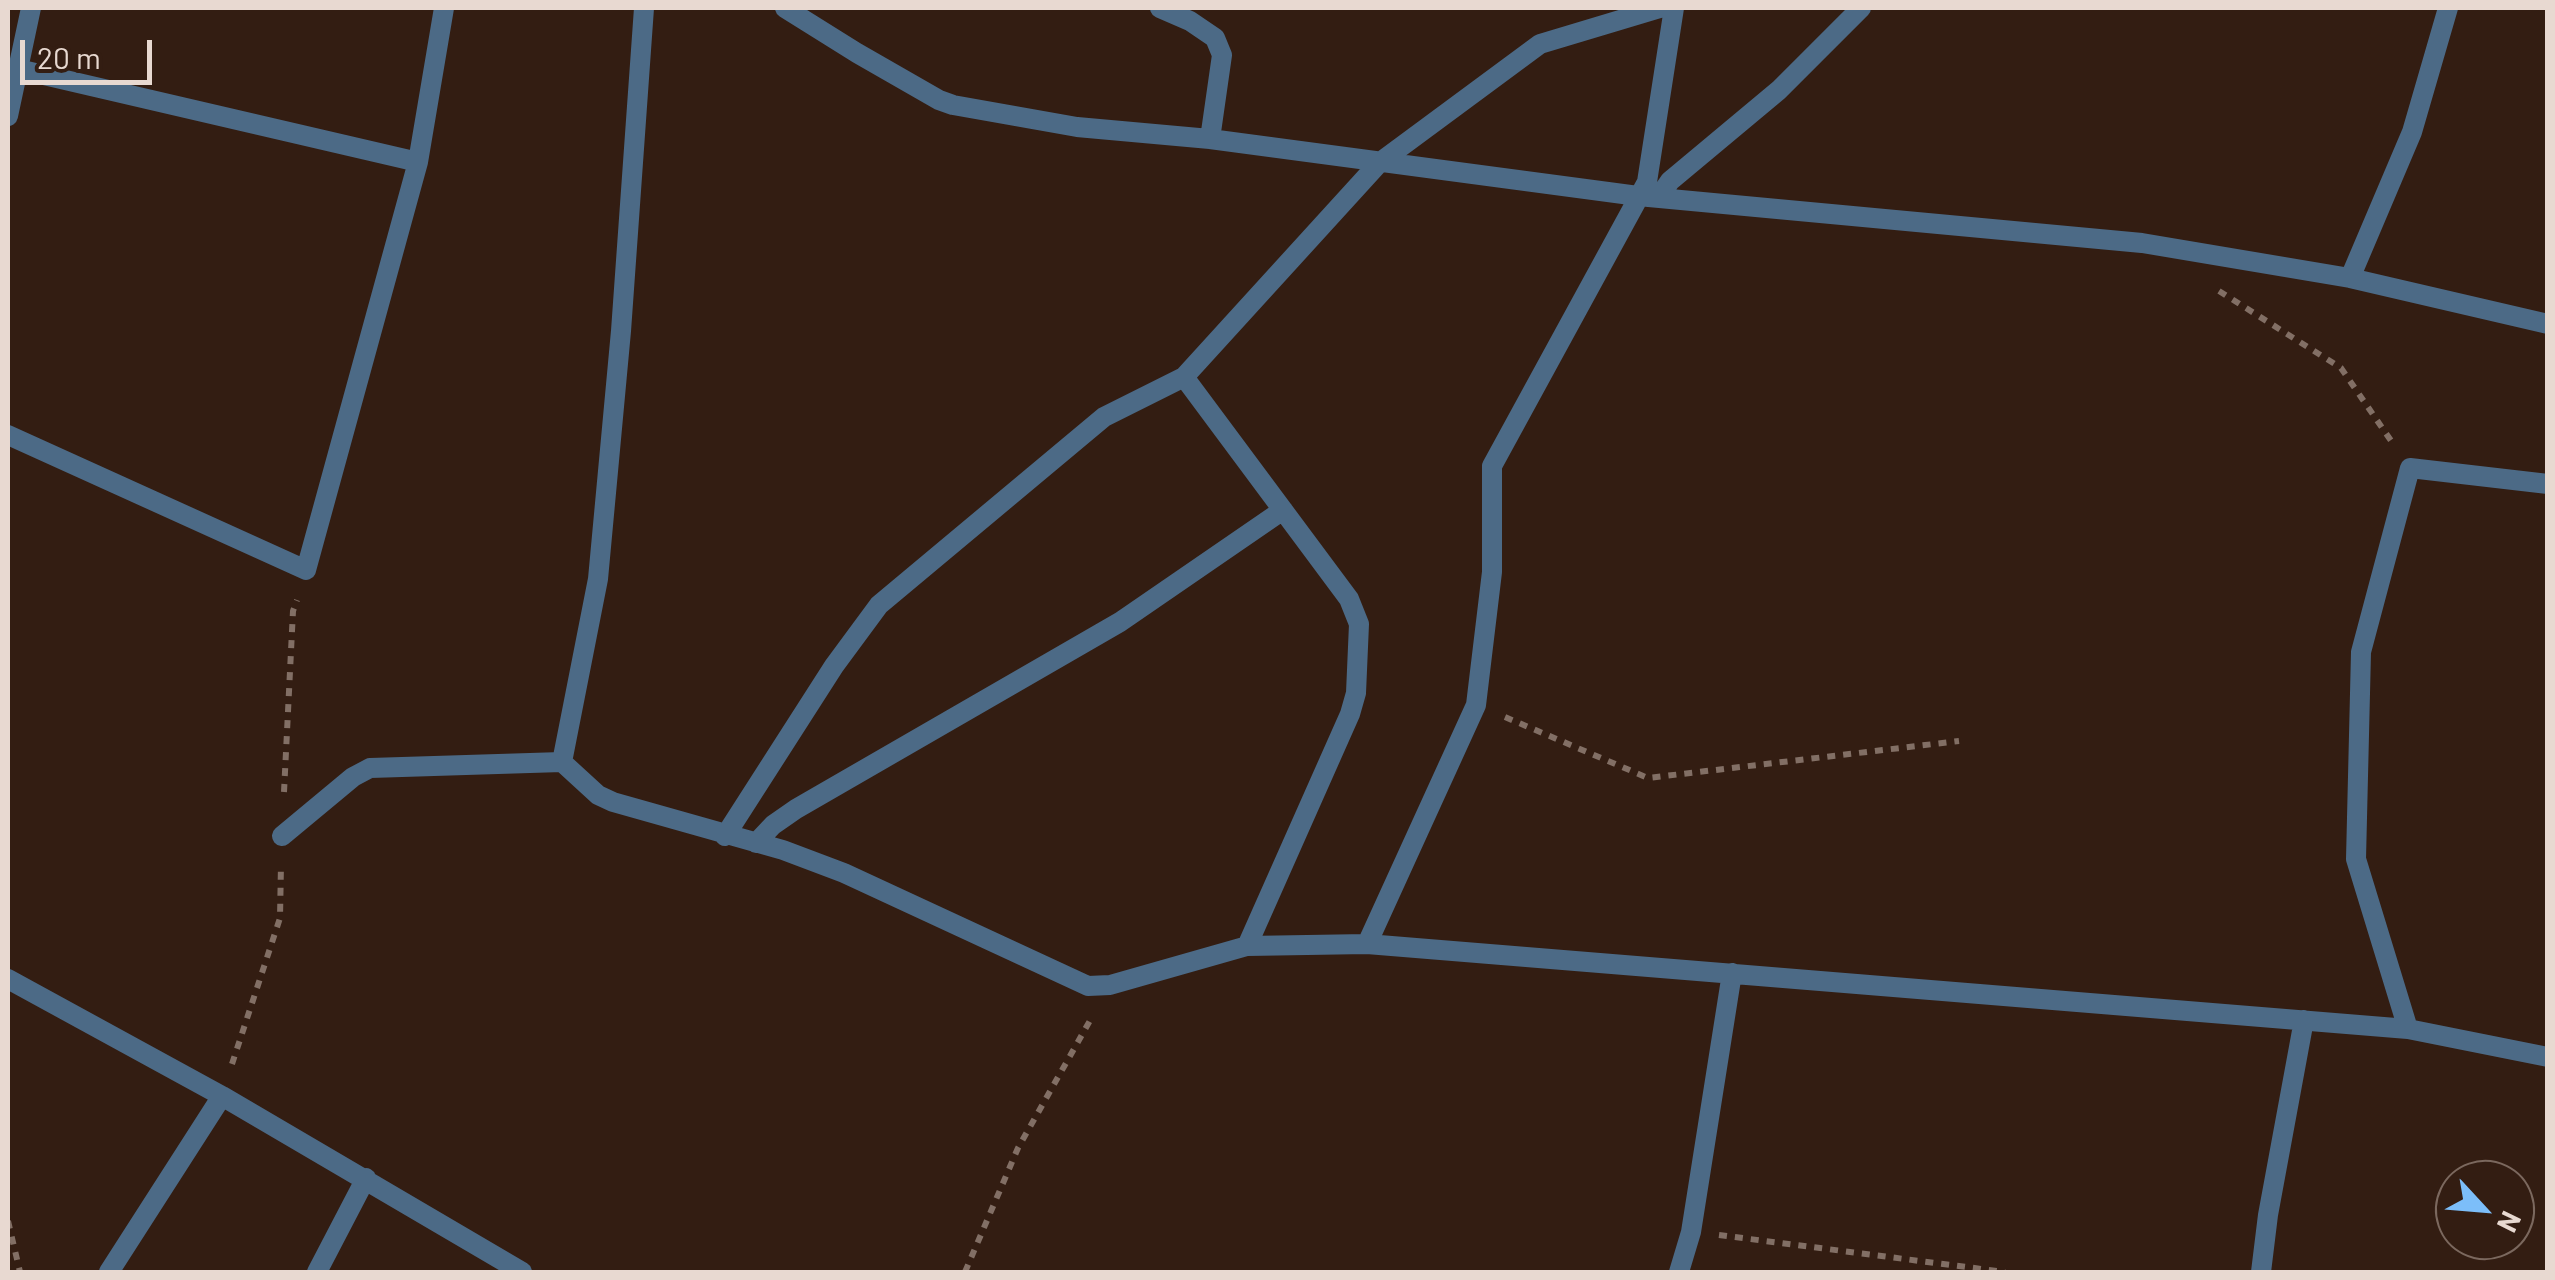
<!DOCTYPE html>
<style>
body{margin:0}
#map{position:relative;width:2555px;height:1280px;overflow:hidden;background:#331d12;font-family:Barlow,sans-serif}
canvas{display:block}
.frame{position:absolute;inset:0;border:10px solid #e8d9d1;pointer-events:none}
.north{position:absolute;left:2435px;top:1160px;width:100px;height:100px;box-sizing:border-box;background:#331d12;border:2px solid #7b685e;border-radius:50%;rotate:116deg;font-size:28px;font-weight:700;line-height:40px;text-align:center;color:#e8d9d1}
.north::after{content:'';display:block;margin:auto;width:35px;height:45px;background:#7cbef9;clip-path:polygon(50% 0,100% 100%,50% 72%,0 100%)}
.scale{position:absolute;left:20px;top:40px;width:132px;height:45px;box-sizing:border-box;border:5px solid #e8d9d1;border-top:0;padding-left:12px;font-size:30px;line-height:35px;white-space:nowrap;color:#e8d9d1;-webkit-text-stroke:8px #331d12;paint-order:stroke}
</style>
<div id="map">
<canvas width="2555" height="1280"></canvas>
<div class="frame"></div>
<div class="north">N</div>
<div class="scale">20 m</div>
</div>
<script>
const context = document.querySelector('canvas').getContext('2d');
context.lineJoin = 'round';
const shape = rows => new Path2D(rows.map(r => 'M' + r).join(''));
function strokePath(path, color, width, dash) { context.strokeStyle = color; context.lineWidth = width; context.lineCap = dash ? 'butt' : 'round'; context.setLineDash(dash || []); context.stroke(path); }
const path = shape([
 [2219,291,2341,368,2394,445],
 [1505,717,1648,778,1959,741],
 [284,792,293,611,297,600],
 [232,1064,280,918,281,864],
 [8,1221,20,1272],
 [1719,1235,2005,1272],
 [965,1272,1018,1148,1092,1017]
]);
const street = shape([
 [785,8,857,53,939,100,953,105,1077,127,1210,139,1638,196,2142,243,2350,278,2548,324],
 [1160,8,1190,21,1215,38,1222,55,1210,139],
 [18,69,418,162],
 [8,116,31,8],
 [1659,197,1670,181,1779,90,1861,8],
 [2350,278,2412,132,2448,8],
 [1184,377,1349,599,1359,624,1356,693,1350,714,1247,946],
 [8,435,306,570,418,162,444,8],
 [562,762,598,579,621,331,644,8],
 [282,836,353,777,370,768,562,762,598,795,613,802,783,850,844,873,1088,986,1110,985,1247,946,1367,944,2408,1029,2548,1057],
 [725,836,834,666,879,605,1104,417,1184,377,1379,163,1540,44,1660,8],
 [756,843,773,825,796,809,1120,622,1283,510],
 [1367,944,1476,705,1492,572,1492,466,1647,182,1674,8],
 [8,979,222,1096,522,1272],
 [2408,1029,2356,859,2361,652,2410,468,2548,484],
 [109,1272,222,1096],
 [317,1272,366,1178],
 [1679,1272,1691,1232,1732,973],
 [2261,1272,2268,1215,2304,1020]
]);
strokePath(path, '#826f65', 6, [8, 8]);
strokePath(street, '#4c6a86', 20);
</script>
